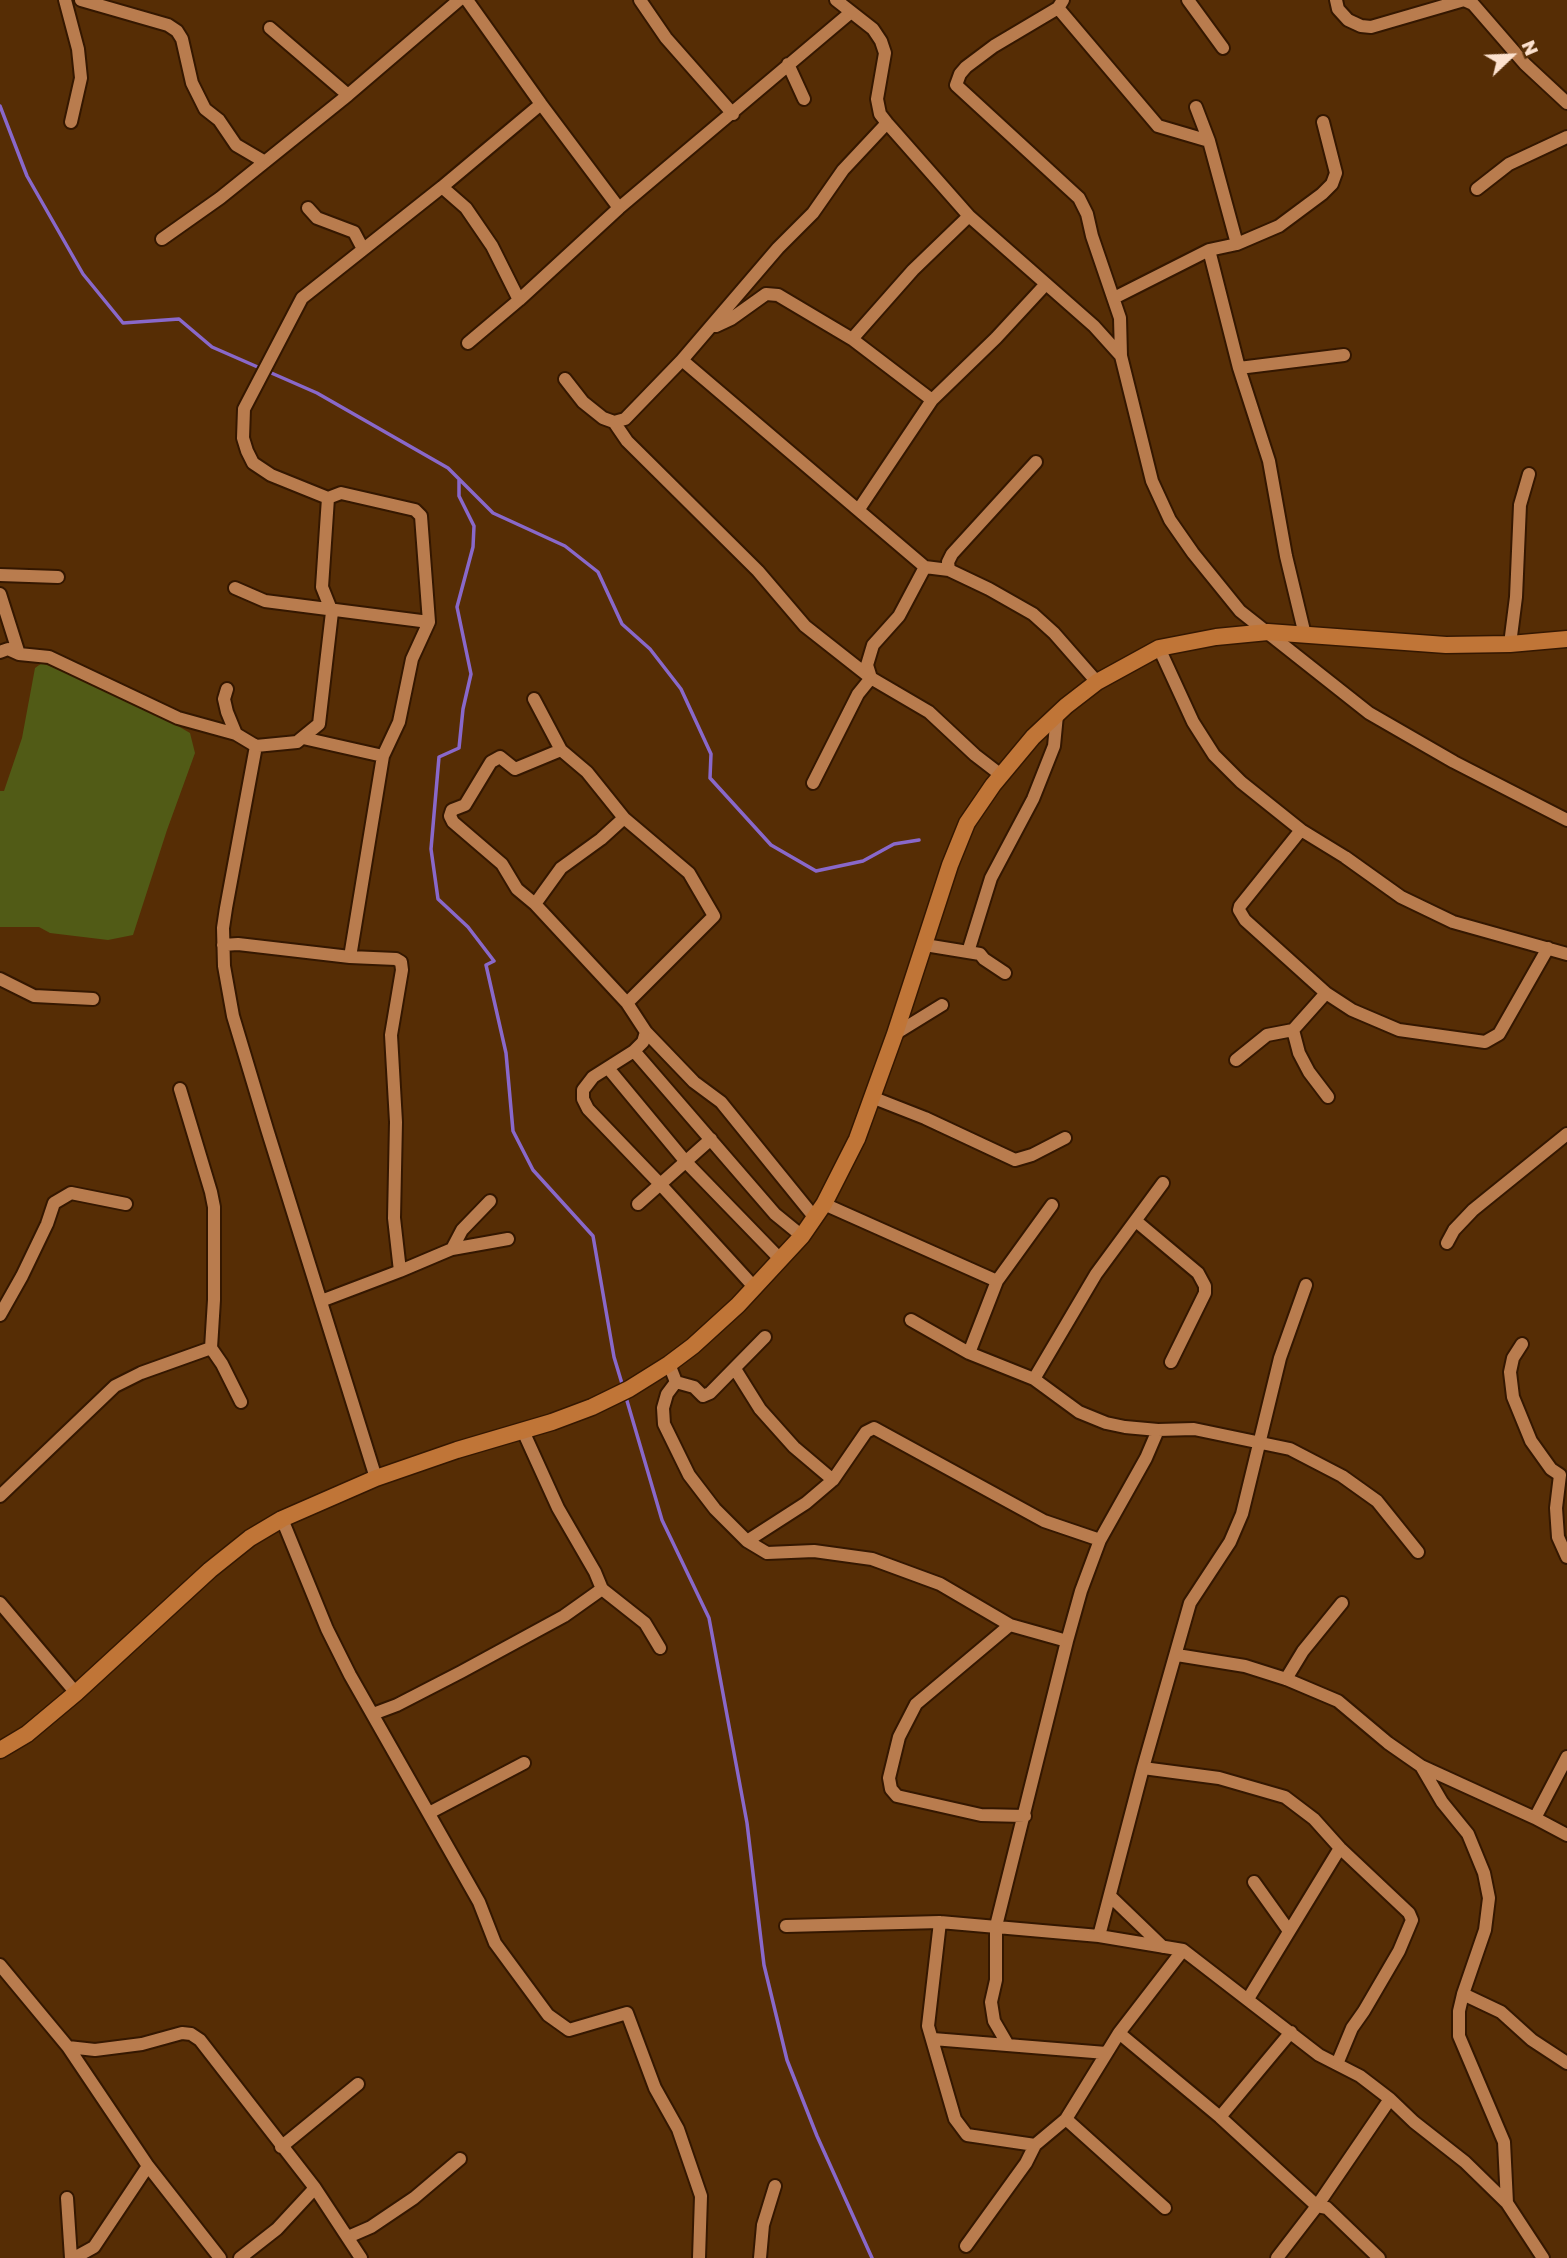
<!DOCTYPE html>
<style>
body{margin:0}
#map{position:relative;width:1567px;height:2258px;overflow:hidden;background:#562d05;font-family:"Golos Text",sans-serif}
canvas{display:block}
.north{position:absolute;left:1476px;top:21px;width:70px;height:70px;-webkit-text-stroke:5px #562d05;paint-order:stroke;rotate:67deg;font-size:19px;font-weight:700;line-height:28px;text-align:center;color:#fce1ce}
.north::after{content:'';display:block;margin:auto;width:24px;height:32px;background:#fce1ce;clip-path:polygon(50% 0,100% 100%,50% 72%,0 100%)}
</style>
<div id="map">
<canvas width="1567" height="2258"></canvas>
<div class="north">N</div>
</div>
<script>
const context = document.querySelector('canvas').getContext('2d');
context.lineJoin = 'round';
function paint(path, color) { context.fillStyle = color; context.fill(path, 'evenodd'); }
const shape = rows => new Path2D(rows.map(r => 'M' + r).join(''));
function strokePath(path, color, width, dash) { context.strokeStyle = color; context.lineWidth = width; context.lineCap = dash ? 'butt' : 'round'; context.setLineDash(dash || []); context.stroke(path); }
const green = shape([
 [42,663,130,698,190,733,195,753,167,830,133,935,108,940,50,933,39,927,0,927,0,791,4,791,22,738,35,668]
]);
const stream = shape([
 [0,106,27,176,83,274,123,323,179,319,212,347,317,393,448,468,493,513,565,546,598,572,622,624,650,649,681,689,711,754,710,778,771,845,816,871,863,861,894,844,919,840],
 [459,480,459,496,474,526,473,547,457,607,471,674,463,709,459,748,439,757,431,849,438,899,468,927,494,961,486,965,506,1053,513,1131,533,1170,593,1236,614,1357,623,1387],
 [625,1394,662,1520,709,1618,747,1823,764,1965,787,2060,817,2136,872,2258]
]);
const minor = shape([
 [65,0,78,49,81,78,71,122],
 [81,0,168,25,177,31,182,39,192,83,205,109,219,120,236,145,265,162],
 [467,0,541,104,619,208],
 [640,0,666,38,733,114],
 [836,0,873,29,881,41,885,53,877,99,880,114,887,123,969,216,1094,326,1121,356,1152,481,1170,520,1193,553,1240,611,1369,713,1454,762,1567,820],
 [1063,0,1058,8,994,46,966,67,960,74,956,85,1079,198,1087,214,1092,236,1120,318,1121,356],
 [1188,0,1223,48],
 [1336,0,1338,9,1348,20,1361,26,1371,27,1464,0],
 [1464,0,1473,4,1525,64,1567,103],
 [1058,8,1158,126,1209,141],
 [270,28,348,95],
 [788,64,804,99],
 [1196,107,1209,141,1237,244],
 [442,187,466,208,492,246,519,300],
 [1477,189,1509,164,1567,137],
 [308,208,317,218,354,232,363,249],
 [162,239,220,198,348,95,459,0],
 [1209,250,1239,368,1269,461,1286,556,1305,635],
 [1114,298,1209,250,1237,244,1279,226,1322,194,1332,184,1336,173,1323,122],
 [716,326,731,319,766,294,778,295,852,339,932,400],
 [852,339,913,270,969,216],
 [468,343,519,300,619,208,850,13],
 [682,360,925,567,949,570,989,589,1033,614,1054,633,1097,682],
 [1239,368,1344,355],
 [565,379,583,402,603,418,614,422,625,419,682,360,778,248,813,213,843,170,887,123],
 [614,422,627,441,758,571,805,626,871,678,929,712,975,755,1001,775],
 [859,509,932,400,996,338,1045,285],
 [949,570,948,562,952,554,1036,462],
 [0,575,58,577],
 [235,588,265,601,429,622],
 [0,594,19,654],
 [1510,644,1516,597,1520,505,1529,474],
 [1159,648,1193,722,1214,755,1241,782,1301,830,1345,857,1401,897,1453,922,1567,954],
 [0,652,8,649,19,654,49,657,178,718,236,734],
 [227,689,224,699,227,712,236,734,256,746,297,742,319,724,332,612,322,587,328,498],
 [534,699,561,750],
 [303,738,383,756],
 [256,746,226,908,223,928,224,966,233,1016,267,1129,376,1478],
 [813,783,858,694,871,678,867,665,873,645,899,616,925,567],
 [1301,830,1240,906,1239,910,1245,920,1326,993,1352,1010,1399,1030,1485,1042,1499,1034,1548,948],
 [535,904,561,868,601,839,624,818],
 [223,945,238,944,350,957,396,959,401,962,402,970,391,1035,396,1122,394,1218,400,1271],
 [925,945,980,954,984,959,1005,973],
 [968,952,991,878,1033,799,1054,746,1057,715],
 [350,957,383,756,399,722,412,659,429,622,421,516,415,510,341,493,328,498,271,475,253,463,247,451,243,438,244,409,302,298,442,187,541,104],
 [0,979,34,996,93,999],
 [627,1003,714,916,689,873,624,818,587,772,561,750,515,769,500,757,491,762,465,805,452,810,450,816,453,822,502,864,517,889,535,904,627,1003,646,1032,694,1082,721,1102,815,1218],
 [1293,1030,1299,1053,1309,1072,1328,1097],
 [646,1032,643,1042,634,1051,593,1077,583,1090,583,1099,588,1109,661,1185,755,1288],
 [895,1034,942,1005],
 [634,1051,775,1214,802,1236],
 [1236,1060,1267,1035,1293,1030,1326,993],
 [608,1068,686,1162,781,1260],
 [180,1089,211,1192,214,1207,214,1300,211,1348,222,1364,241,1402],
 [874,1098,925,1118,1015,1160,1032,1155,1065,1138],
 [638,1204,711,1139],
 [824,1204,997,1281,1052,1205],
 [1136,1221,1198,1273,1205,1286,1205,1293,1171,1362],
 [1447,1243,1454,1230,1473,1210,1567,1134],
 [452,1249,462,1230,490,1201],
 [321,1301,400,1271,452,1249,508,1239],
 [0,1315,22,1276,47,1224,54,1203,71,1193,126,1204],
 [911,1320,969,1353,1034,1379,1079,1412,1106,1423,1125,1427,1158,1430,1194,1429,1290,1449,1342,1476,1377,1501,1418,1552],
 [1522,1344,1513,1358,1510,1372,1513,1397,1531,1441,1551,1469,1560,1475],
 [969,1353,997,1281],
 [669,1364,676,1382,667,1394,663,1408,664,1424,689,1475,715,1509,747,1541,767,1553,814,1551,872,1559,940,1584,1010,1625,1067,1641],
 [735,1369,760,1409,794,1447,833,1480],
 [1034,1379,1096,1274,1163,1183],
 [676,1382,694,1387,703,1396,710,1393,765,1337],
 [523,1431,558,1508,595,1572,602,1589,645,1623,660,1648],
 [1560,1475,1556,1508,1558,1537,1567,1557],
 [0,1496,115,1386,141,1373,211,1348],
 [282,1519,327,1629,350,1675,479,1902,495,1943,548,2015,569,2030,627,2013,655,2088,678,2129,701,2196,699,2258],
 [747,1541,806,1503,833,1480,866,1432,874,1428,1044,1521,1100,1540],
 [0,1603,76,1693],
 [1010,1625,916,1704,899,1737,889,1778,891,1789,897,1796,981,1815,1025,1816],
 [1177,1655,1245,1666,1286,1679,1338,1701,1388,1743,1421,1766,1535,1818,1567,1835],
 [1286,1679,1303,1651,1342,1603],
 [373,1714,397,1705,461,1672,564,1616,602,1589],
 [1421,1766,1442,1802,1468,1834,1484,1873,1489,1898,1485,1930,1463,1994,1459,2011,1459,2036,1504,2142,1507,2203,1543,2258],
 [1143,1768,1219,1778,1285,1797,1314,1819,1340,1848,1409,1913,1412,1920,1399,1951,1364,2011,1352,2028,1337,2064],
 [429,1813,524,1763],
 [1535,1818,1567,1757],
 [1254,1882,1289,1931],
 [1110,1896,1163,1947],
 [940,1922,928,2026,955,2119,967,2135,1035,2145,1066,2119,1119,2033,1183,1950],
 [786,1926,940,1922,1099,1936,1183,1950,1319,2055,1360,2076,1390,2099,1414,2122,1465,2162,1507,2203],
 [1099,1936,1143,1768,1190,1603,1230,1542,1242,1514,1280,1358,1306,1285],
 [0,1965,68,2047,148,2166,220,2258],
 [1463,1994,1501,2012,1532,2040,1567,2063],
 [1248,1999,1340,1848],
 [1119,2033,1220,2117,1317,2206,1327,2208,1379,2258],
 [933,2039,1106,2053],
 [1008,2045,994,2021,991,2002,996,1980,996,1926,1067,1641,1081,1591,1100,1540,1146,1458,1158,1430],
 [68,2047,95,2050,142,2044,182,2033,191,2034,200,2040,315,2188,361,2258],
 [1220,2117,1291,2032],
 [1066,2119,1165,2208],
 [281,2147,358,2084],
 [67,2198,71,2258],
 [348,2237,371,2227,414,2198,460,2159],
 [966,2246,1026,2163,1035,2145],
 [74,2258,94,2247,148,2166],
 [240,2258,277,2229,315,2188],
 [760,2258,763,2225,775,2186],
 [1277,2258,1317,2206,1390,2099]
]);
const major = shape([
 [0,1750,27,1734,76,1693,210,1570,250,1538,282,1519,376,1478,457,1450,552,1422,592,1407,629,1389,669,1364,693,1346,738,1305,802,1236,824,1204,857,1139,895,1034,950,865,967,823,993,785,1033,737,1066,706,1097,682,1159,648,1216,637,1268,632,1446,645,1510,644,1567,639]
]);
paint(green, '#515b16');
strokePath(stream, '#8968ca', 3.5);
strokePath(minor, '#341700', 16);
strokePath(major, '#341700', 19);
strokePath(minor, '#b97c4e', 12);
strokePath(major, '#c07537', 16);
</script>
